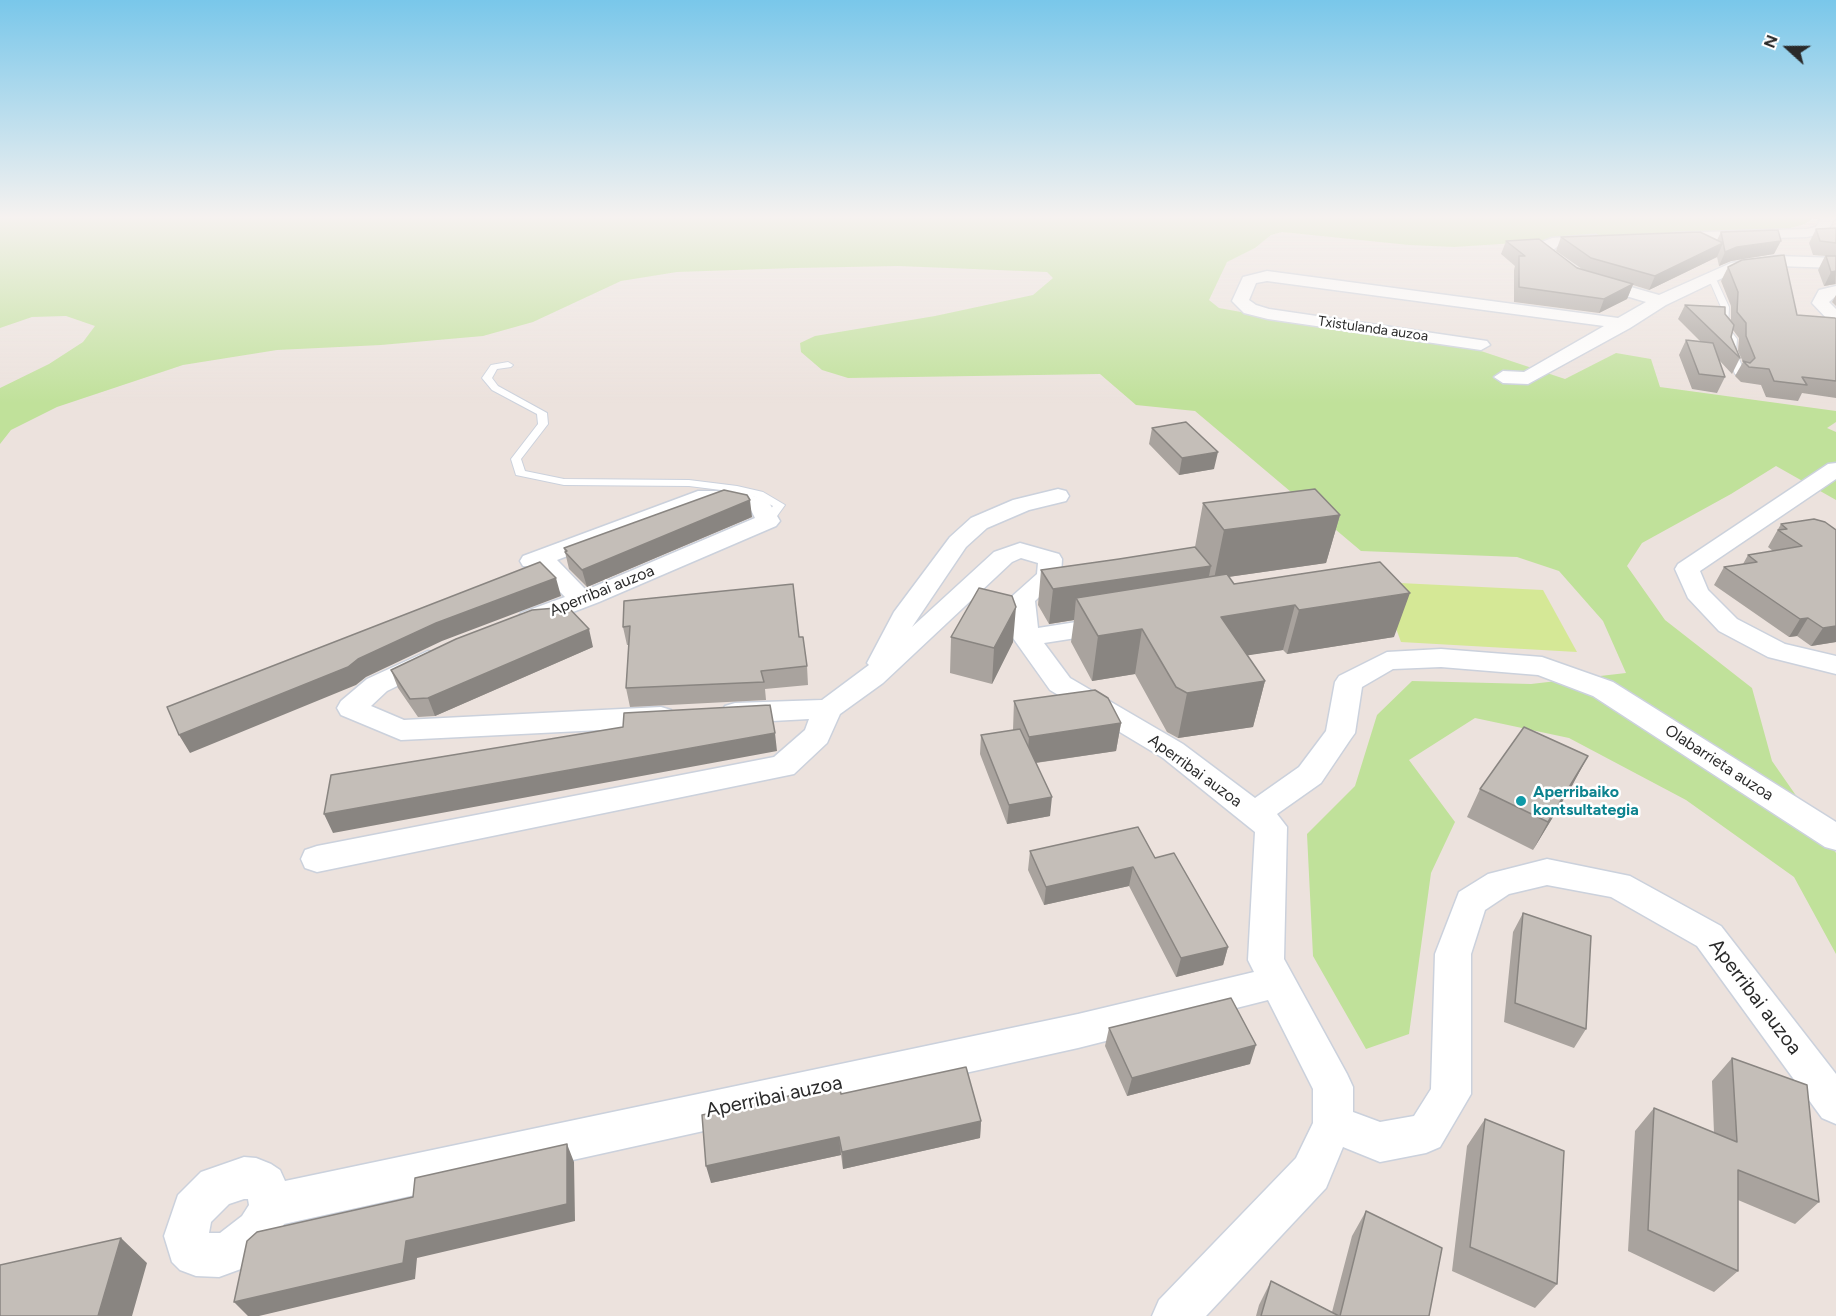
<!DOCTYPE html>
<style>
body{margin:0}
#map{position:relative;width:1836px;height:1316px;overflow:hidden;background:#ece2dd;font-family:Figtree,sans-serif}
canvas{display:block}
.north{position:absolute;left:1758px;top:18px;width:60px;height:60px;-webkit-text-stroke:4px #fff;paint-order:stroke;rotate:291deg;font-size:16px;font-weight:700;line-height:24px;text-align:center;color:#2a2a2a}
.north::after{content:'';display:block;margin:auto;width:21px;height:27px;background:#2a2a2a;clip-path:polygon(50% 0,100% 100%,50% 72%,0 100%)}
</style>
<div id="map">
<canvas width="1836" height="1316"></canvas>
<div class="north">N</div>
</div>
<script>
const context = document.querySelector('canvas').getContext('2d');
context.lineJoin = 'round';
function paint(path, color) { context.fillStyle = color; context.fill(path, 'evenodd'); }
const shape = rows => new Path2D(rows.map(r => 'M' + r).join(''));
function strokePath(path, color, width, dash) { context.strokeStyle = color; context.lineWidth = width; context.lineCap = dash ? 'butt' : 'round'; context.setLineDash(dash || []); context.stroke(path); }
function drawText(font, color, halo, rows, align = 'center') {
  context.font = font + ' Figtree,sans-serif'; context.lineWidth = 5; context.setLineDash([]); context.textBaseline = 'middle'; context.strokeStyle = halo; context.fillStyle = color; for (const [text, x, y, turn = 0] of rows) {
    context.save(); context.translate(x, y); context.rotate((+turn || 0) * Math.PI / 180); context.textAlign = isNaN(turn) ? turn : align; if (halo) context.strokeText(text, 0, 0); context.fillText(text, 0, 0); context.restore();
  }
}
const green = shape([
 [0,218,1813,218,1805,224,1776,232,1580,239,1454,247,1409,245,1282,232,1271,235,1255,248,1227,262,1209,300,1219,308,1296,322,1466,346,1565,379,1616,353,1651,359,1660,387,1836,411,1836,422,1827,428,1836,432,1836,500,1776,466,1731,494,1642,543,1627,566,1665,620,1752,688,1772,761,1836,853,1836,954,1794,877,1686,800,1569,738,1475,718,1409,760,1455,822,1431,873,1409,1034,1366,1049,1313,956,1307,834,1355,786,1377,715,1412,681,1531,684,1626,673,1603,621,1559,571,1517,557,1361,551,1195,411,1136,405,1100,374,848,378,822,370,801,352,800,343,815,336,935,316,1033,295,1053,278,1047,272,898,266,796,268,677,272,621,281,533,322,483,336,381,345,277,350,183,365,57,407,11,430,0,444,0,388,49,364,83,342,95,326,66,316,32,317,0,328]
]);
const pitch = shape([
 [1379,582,1543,590,1577,652,1401,642]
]);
const service = shape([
 [1705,277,1711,277,1717,281,1729,307,1728,327,1737,339,1736,351,1745,374,1743,376,1735,374,1726,351,1729,339,1720,327,1721,307,1711,284,1704,279,1705,277],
 [508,362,513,365,511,367,497,369,492,378,498,386,547,413,548,424,521,459,525,471,564,479,689,480,737,486,763,492,785,505,772,523,768,524,762,521,773,506,755,497,737,492,689,486,564,485,516,475,511,459,538,424,537,414,492,390,482,378,491,365,508,362]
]);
const minor = shape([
 [1821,218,1835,218,1826,233,1807,237,1673,241,1666,237,1673,233,1807,229,1816,227,1821,218],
 [1596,235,1603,239,1601,242,1559,245,1552,251,1585,274,1659,295,1731,263,1778,256,1836,258,1836,268,1778,266,1735,272,1666,305,1630,328,1528,384,1503,383,1494,377,1503,371,1524,372,1604,326,1267,281,1256,283,1249,300,1256,305,1269,309,1487,341,1490,345,1481,350,1268,319,1244,313,1232,301,1243,277,1267,271,1618,318,1646,302,1573,280,1536,252,1542,242,1552,238,1596,235],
 [1836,286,1836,296,1829,302,1836,309,1836,323,1830,322,1812,303,1819,290,1836,286],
 [1836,463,1836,479,1700,571,1708,590,1737,619,1785,644,1836,656,1836,674,1768,657,1719,631,1688,598,1675,569,1678,564,1828,464,1836,463],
 [1058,489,1066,491,1069,496,1066,501,1029,510,987,528,966,547,912,627,994,552,1020,543,1059,554,1062,559,1061,576,1035,601,1038,628,1108,617,1117,619,1121,625,1117,631,1108,633,1044,643,1070,678,1183,744,1255,798,1299,767,1326,731,1335,682,1339,676,1387,652,1441,649,1542,657,1613,682,1836,822,1836,850,1825,847,1593,696,1538,675,1441,667,1393,669,1362,687,1355,733,1350,740,1321,783,1277,814,1287,827,1284,959,1347,1074,1353,1087,1353,1112,1380,1122,1414,1116,1431,1089,1435,954,1459,892,1488,874,1547,859,1630,876,1721,926,1836,1074,1836,1124,1822,1118,1697,946,1611,897,1547,885,1509,894,1485,910,1471,954,1471,1094,1440,1147,1426,1153,1380,1162,1343,1147,1326,1188,1206,1316,1152,1316,1159,1300,1296,1158,1313,1123,1313,1089,1268,1000,1078,1048,284,1224,272,1246,249,1266,219,1277,196,1276,180,1270,172,1262,164,1236,178,1195,201,1172,244,1157,256,1158,271,1164,280,1170,285,1181,1078,1014,1254,972,1248,960,1255,832,1163,758,1050,690,1013,638,1009,599,1037,574,1038,563,1021,558,1012,562,883,683,840,714,827,743,794,774,317,872,305,868,301,859,305,850,317,846,774,757,805,730,809,719,735,723,725,720,721,713,725,706,735,703,822,700,869,665,867,663,894,612,950,537,971,518,1013,500,1058,489],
 [244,1199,248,1199,249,1205,242,1216,220,1233,209,1233,211,1222,229,1204,244,1199],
 [698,491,738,491,768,501,780,521,776,526,599,602,539,625,530,627,521,625,517,619,521,613,565,597,536,567,523,566,520,561,523,556,698,491],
 [701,505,735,505,751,510,755,518,586,590,557,560,701,505],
 [428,651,438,654,442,660,438,666,387,691,371,706,404,720,661,707,671,710,675,717,671,724,661,727,401,740,341,715,337,708,341,701,367,679,428,651]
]);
const wall = shape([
 [1836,228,1836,284,1824,286,1818,270,1825,256,1813,255,1809,243,1816,229],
 [1721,232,1774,254,1731,261,1719,266,1717,257,1649,290,1633,285,1627,299,1599,313,1514,302,1514,270,1515,266,1501,254,1506,241,1582,269,1556,251,1561,237,1717,240],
 [1728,267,1797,315,1836,319,1836,398,1802,393,1798,401,1766,397,1761,385,1741,382,1735,376,1743,362,1738,351,1739,338,1733,330,1731,337,1740,358,1732,374,1719,360,1725,377,1717,393,1692,389,1679,355,1686,340,1701,342,1678,319,1685,305,1725,314,1731,320,1731,306,1721,281],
 [1836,295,1836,306,1832,302],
 [1152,428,1214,469,1179,475,1149,444],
 [1203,503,1340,515,1326,563,1228,577,1234,584,1394,637,1287,654,1283,650,1247,655,1265,681,1253,727,1178,738,1167,732,1135,674,1092,681,1071,642,1074,620,1049,624,1038,605,1041,570,1119,559,1195,547],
 [752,517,587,587,569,569,565,552,564,548],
 [1814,519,1836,642,1811,646,1797,636,1789,637,1714,585,1724,567,1743,564,1748,555,1773,551,1768,547,1781,524],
 [624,601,799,637,807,666,808,685,765,689,766,700,630,707,626,688,629,645,627,645,623,627],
 [951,637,1013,642,992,684,950,673],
 [593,647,435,716,418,717,398,688,391,670],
 [1014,701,1121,723,1116,751,1036,763,1050,816,1007,824,980,754,981,735,1013,730],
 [1573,784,1533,850,1467,817,1480,789],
 [1030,851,1155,858,1228,947,1223,965,1176,977,1129,886,1044,905,1028,870],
 [1523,913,1586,1029,1574,1048,1504,1022,1513,932],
 [1109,1028,1250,1064,1127,1096,1105,1046],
 [1732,1058,1819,1202,1795,1224,1738,1200,1738,1271,1714,1292,1628,1251,1635,1131,1654,1108,1714,1133,1712,1081],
 [841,1094,981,1121,980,1138,843,1169,841,1155,711,1183],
 [1485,1119,1557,1284,1535,1308,1452,1271,1467,1146],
 [1366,1211,1429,1316,1256,1316,1259,1305,1271,1281,1332,1312,1352,1236]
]);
const shadedWall = shape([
 [1781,241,1774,254,1731,261,1719,266,1725,252,1737,247],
 [1723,243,1717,257,1649,290,1655,276],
 [1836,271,1835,284,1824,286,1831,272],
 [1633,284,1627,299,1599,313,1604,299],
 [1218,452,1214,469,1179,475,1182,458],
 [750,500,752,517,587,587,582,570],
 [1340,515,1326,563,1214,579,1224,530],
 [1211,566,1204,601,1076,598,1074,620,1049,624,1053,589],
 [556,578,561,596,442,641,366,677,356,685,190,753,179,735,436,623],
 [1410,593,1394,637,1287,654,1299,610],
 [1295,605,1283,650,1211,661,1221,617],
 [1016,607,1013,642,992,684,994,648],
 [1808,618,1797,636,1789,637,1800,619],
 [1836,626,1836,642,1811,646,1823,628],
 [589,629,593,647,435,716,428,698],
 [1142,629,1135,674,1092,681,1098,636],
 [1265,681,1253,727,1178,738,1187,693],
 [1121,723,1116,751,1027,764,1029,737],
 [775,733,777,751,333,833,324,814],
 [1588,756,1573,784,1533,850,1548,822],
 [1052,797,1050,816,1007,824,1009,805],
 [1133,867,1129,886,1044,905,1046,887],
 [1228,947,1223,965,1176,977,1181,958],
 [1256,1045,1250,1064,1127,1096,1132,1078],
 [981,1121,980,1138,843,1169,842,1152],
 [839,1137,841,1155,711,1183,706,1166],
 [567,1144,574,1162,575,1221,417,1258,415,1279,259,1316,248,1316,234,1302],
 [121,1238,147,1263,132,1316,98,1316]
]);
const building = shape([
 [1836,228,1836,243,1820,241,1816,229,1836,228],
 [1778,230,1781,241,1737,247,1725,252,1721,232,1778,230],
 [1700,232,1723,243,1655,276,1591,258,1561,237,1700,232],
 [1539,239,1577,268,1633,284,1604,299,1519,287,1519,256,1525,256,1506,241,1539,239],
 [1784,255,1797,315,1835,318,1836,319,1836,381,1802,377,1807,385,1774,381,1769,369,1749,367,1743,361,1750,363,1755,358,1746,336,1746,323,1737,312,1738,292,1728,267,1742,260,1784,255],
 [1826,256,1836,256,1836,271,1831,272,1826,256],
 [1685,305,1725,307,1725,314,1734,325,1731,337,1740,358,1685,305],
 [1686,340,1713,343,1725,377,1699,374,1686,340],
 [1186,422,1218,452,1182,458,1152,428,1186,422],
 [1315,489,1340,515,1224,530,1203,503,1315,489],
 [724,490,747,495,750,500,582,570,565,552,567,551,564,548,724,490],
 [1814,519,1825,522,1836,530,1836,626,1823,628,1808,618,1800,619,1724,567,1757,562,1748,555,1802,546,1778,530,1787,529,1781,524,1814,519],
 [1195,547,1211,566,1053,589,1041,570,1119,559,1195,547],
 [540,562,556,578,436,623,358,659,348,667,179,735,167,707,540,562],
 [1380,562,1410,593,1299,610,1295,605,1221,617,1265,681,1187,693,1176,687,1142,629,1098,636,1076,598,1227,574,1234,584,1380,562],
 [793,584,799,637,803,637,807,666,761,671,764,682,626,688,630,626,623,627,624,601,793,584],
 [979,588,1012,596,1016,607,994,648,951,637,979,588],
 [568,607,589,629,428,698,410,699,391,670,456,639,532,610,568,607],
 [1095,690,1108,698,1121,723,1029,737,1014,701,1095,690],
 [770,705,775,733,324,814,331,775,623,727,624,713,770,705],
 [1524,727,1588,756,1548,822,1480,789,1524,727],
 [1020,729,1052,797,1009,805,981,735,1020,729],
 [1138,827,1155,858,1174,853,1228,947,1181,958,1133,867,1046,887,1030,851,1138,827],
 [1523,913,1591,936,1586,1029,1515,1003,1523,913],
 [1231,998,1256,1045,1132,1078,1109,1028,1231,998],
 [1732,1058,1807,1085,1819,1202,1738,1170,1738,1271,1648,1230,1654,1108,1737,1142,1732,1058],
 [966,1067,981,1121,842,1152,839,1137,706,1166,702,1115,839,1085,841,1094,966,1067],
 [1485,1119,1564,1151,1557,1284,1470,1247,1485,1119],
 [567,1144,567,1204,406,1241,403,1263,234,1302,247,1241,257,1232,413,1197,415,1178,567,1144],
 [1366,1211,1442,1248,1429,1316,1340,1316,1366,1211],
 [121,1238,98,1316,0,1316,0,1265,121,1238],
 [1271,1281,1339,1316,1261,1316,1271,1281]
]);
const markers = [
 [1521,801,6,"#0f9aa8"]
];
const farStreetnames = [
 ["Txistulanda auzoa",1373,329,8]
];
const streetNames = [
 ["Aperribai auzoa",602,591,-22],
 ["Olabarrieta auzoa",1719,763,33],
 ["Aperribai auzoa",1195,771,36]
];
const cultureNames = [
 ["Aperribaiko",1533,792],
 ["kontsultategia",1533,810]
];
const nearStreetnames = [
 ["Aperribai auzoa",1755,997,53],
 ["Aperribai auzoa",774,1097,-12]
];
paint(green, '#c0e19a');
paint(pitch, '#d5e896');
strokePath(service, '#cbd1dc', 2);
strokePath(minor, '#cbd1dc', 3);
paint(service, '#fff');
paint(minor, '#fff');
paint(wall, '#a9a39e');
paint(shadedWall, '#898581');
paint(building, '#c4beb8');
strokePath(building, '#898581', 1.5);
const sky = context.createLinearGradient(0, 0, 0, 403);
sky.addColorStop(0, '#79c7ea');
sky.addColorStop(0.54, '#f6f2f0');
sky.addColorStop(1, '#f6f2f000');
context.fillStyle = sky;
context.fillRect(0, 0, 1836, 403);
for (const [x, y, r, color] of markers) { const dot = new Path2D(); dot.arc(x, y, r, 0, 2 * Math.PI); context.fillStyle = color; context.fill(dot); strokePath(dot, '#fff', 2); }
drawText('14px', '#2a2a2a', '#fff', farStreetnames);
drawText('16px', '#2a2a2a', '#fff', streetNames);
drawText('bold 16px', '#0d838f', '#fff', cultureNames, 'left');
drawText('20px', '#2a2a2a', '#fff', nearStreetnames);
</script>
